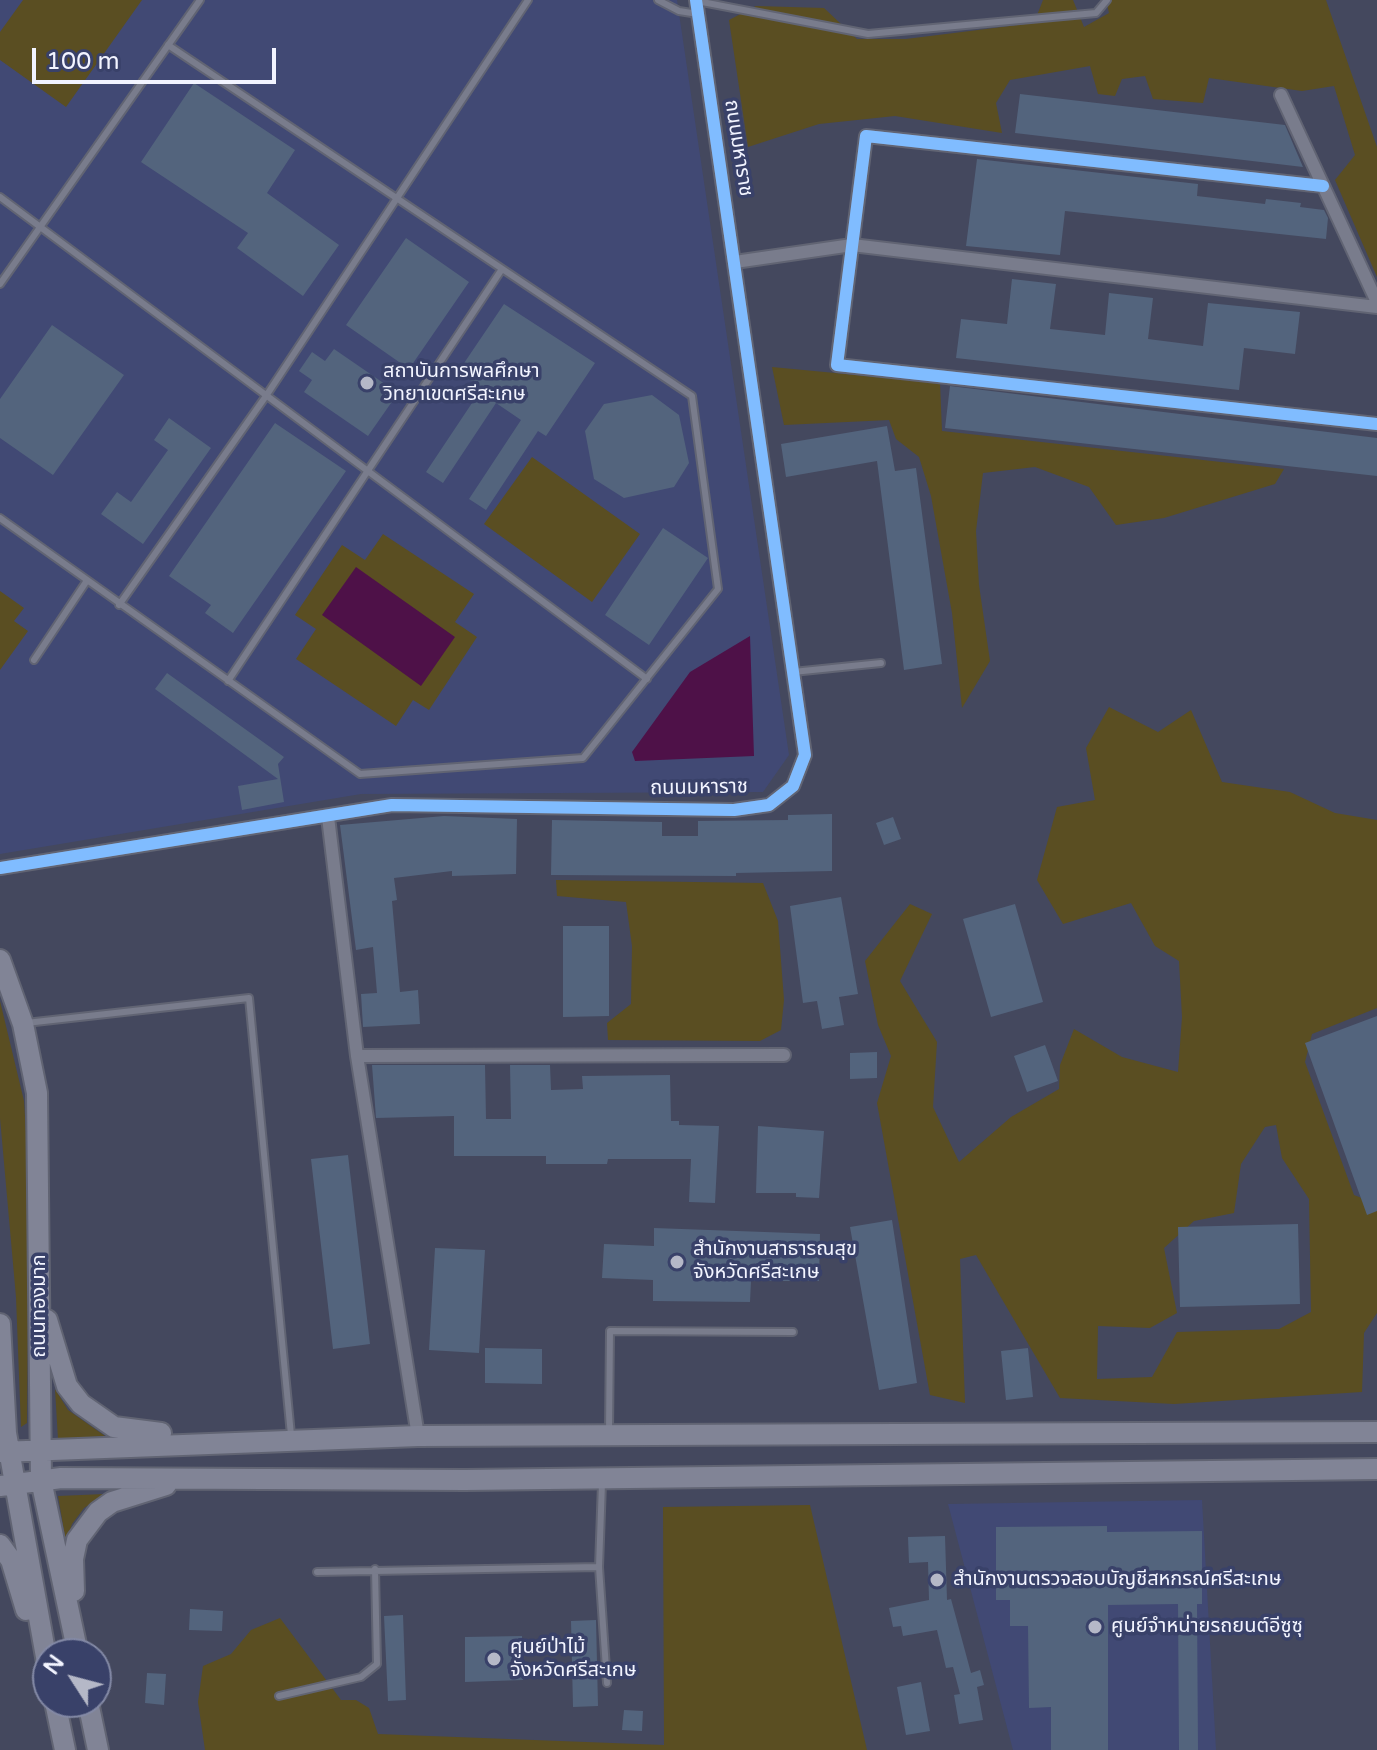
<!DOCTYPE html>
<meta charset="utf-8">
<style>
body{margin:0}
#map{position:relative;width:1377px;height:1750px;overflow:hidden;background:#44485e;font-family:"Varela Round",sans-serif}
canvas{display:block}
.north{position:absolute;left:32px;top:1638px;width:80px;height:80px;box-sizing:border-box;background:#394169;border:2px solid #8389a5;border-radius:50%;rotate:306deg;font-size:22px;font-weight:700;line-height:32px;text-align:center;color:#f2f4ff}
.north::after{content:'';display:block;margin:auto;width:28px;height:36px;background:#b5b8c7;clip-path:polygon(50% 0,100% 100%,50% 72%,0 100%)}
.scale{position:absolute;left:32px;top:48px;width:244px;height:36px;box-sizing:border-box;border:4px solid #f2f4ff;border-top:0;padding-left:10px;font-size:24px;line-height:28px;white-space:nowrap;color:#f2f4ff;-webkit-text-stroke:6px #394169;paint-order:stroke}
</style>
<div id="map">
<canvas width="1377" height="1750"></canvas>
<div class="north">N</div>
<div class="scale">100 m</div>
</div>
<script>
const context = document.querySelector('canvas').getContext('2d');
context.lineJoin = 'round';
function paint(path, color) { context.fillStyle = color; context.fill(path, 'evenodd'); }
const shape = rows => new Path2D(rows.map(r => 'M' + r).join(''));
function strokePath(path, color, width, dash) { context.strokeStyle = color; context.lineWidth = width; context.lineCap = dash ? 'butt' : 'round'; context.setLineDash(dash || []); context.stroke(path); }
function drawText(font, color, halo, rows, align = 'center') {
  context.font = font + ' "Varela Round","Noto Sans Thai",sans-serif'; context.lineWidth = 7; context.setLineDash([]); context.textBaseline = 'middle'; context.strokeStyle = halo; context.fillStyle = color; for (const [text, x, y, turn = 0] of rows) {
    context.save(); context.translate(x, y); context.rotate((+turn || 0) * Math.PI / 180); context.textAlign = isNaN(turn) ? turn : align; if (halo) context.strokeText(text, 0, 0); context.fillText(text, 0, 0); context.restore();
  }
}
const built = shape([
 [0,0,677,0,789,755,763,792,361,794,0,854],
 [1202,1500,1216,1750,1013,1750,948,1504]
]);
const green = shape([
 [23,0,142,0,66,107,0,60,0,32],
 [1043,0,1073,0,1084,27,1109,13,1106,0,1326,0,1377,147,1377,277,1335,180,1355,155,1334,86,1302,91,1209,78,1203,103,1153,99,1145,76,1122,79,1115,96,1098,94,1090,66,1010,80,996,103,1002,133,895,116,819,124,748,147,729,20,756,6,824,8,857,39,906,39,1034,23],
 [772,367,940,383,942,431,1284,469,1275,484,1164,518,1116,525,1089,487,1035,467,983,473,976,531,979,585,990,661,962,708,952,613,931,496,919,457,896,439,889,420,784,425],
 [532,457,640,534,592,602,484,524],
 [383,534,474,594,455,622,477,637,429,710,413,700,396,726,296,659,316,629,295,615,342,545,365,560],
 [0,591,24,608,14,621,28,631,0,670],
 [1109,707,1158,732,1191,710,1222,782,1290,792,1335,813,1377,820,1377,1008,1312,1034,1305,1062,1354,1195,1377,1204,1377,1313,1364,1333,1362,1392,1174,1404,1060,1398,976,1255,960,1259,965,1403,930,1395,877,1103,891,1056,878,1025,865,961,910,904,932,914,900,981,937,1042,933,1107,959,1162,1011,1117,1059,1089,1060,1065,1074,1029,1122,1057,1178,1072,1182,1017,1179,961,1155,946,1131,903,1063,924,1037,880,1057,807,1095,800,1086,748],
 [1276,1125,1282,1158,1309,1199,1311,1312,1279,1329,1177,1332,1152,1377,1097,1379,1098,1326,1150,1328,1177,1313,1164,1248,1194,1221,1234,1213,1241,1164,1265,1127],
 [556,880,763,883,778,921,784,1000,781,1030,760,1041,608,1040,607,1023,631,1004,632,946,626,902,557,896],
 [0,1001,24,1101,29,1181,27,1423,21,1427,16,1297,0,1118],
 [55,1389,68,1410,105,1436,58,1439],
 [105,1494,84,1508,72,1524,66,1542,58,1496],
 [810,1505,867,1750,205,1750,198,1702,203,1666,231,1654,251,1630,280,1618,341,1700,356,1700,369,1708,378,1734,664,1745,663,1507]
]);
const water = shape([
 [356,567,455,637,421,686,322,615],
 [750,636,754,756,635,761,632,752,690,672]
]);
const building = shape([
 [194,83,295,150,267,193,339,245,303,296,237,248,248,233,141,162],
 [1020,94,1285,125,1303,167,1015,133],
 [977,159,1198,184,1197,196,1265,204,1266,199,1301,203,1300,207,1324,210,1328,218,1326,239,1065,211,1060,255,966,246],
 [406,238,469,282,409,369,346,325],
 [1012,279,1056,284,1050,329,1105,335,1109,293,1153,298,1148,339,1203,346,1208,303,1300,312,1295,354,1244,348,1239,390,956,358,961,319,1007,324],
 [504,304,595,363,546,436,538,431,486,510,469,499,521,420,496,403,443,483,426,472,482,388,458,372],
 [52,325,124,375,53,475,0,438,0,399],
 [334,349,398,393,368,436,304,392,312,380,299,371,312,352,325,361],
 [950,386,1377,438,1377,476,945,428],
 [652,395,679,415,689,463,674,487,624,498,594,479,585,431,604,404],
 [169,418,211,448,143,544,101,514,117,492,131,502,168,450,154,440],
 [275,423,346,471,233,633,205,613,211,605,169,576],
 [887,426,895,471,916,468,942,664,904,670,877,461,786,477,781,444],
 [663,528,708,558,649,645,605,615],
 [167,673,284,757,278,764,284,802,242,810,238,786,278,779,155,689],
 [832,814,832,871,736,873,736,876,551,875,552,820,662,822,662,836,698,836,698,821,788,820,788,815],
 [444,816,517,819,516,874,452,876,452,871,394,878,397,900,392,901,400,992,418,990,420,1024,363,1027,361,994,377,993,373,947,356,950,340,825],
 [893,817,901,839,884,845,876,823],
 [841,897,858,994,839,997,844,1025,822,1029,817,1001,803,1003,790,906],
 [1015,904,1043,1002,991,1017,963,919],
 [563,926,609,926,609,1016,563,1017],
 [1377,1016,1377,1211,1367,1215,1305,1043],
 [1045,1045,1058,1081,1027,1092,1014,1056],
 [877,1052,877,1078,850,1079,850,1053],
 [372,1065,485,1065,486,1119,511,1119,510,1065,550,1065,551,1090,583,1089,582,1076,670,1075,671,1121,679,1121,679,1125,719,1126,715,1203,689,1202,691,1159,608,1159,607,1164,546,1164,546,1156,454,1156,454,1116,376,1118],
 [758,1126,824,1131,819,1198,796,1197,796,1193,756,1193],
 [348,1155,370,1344,333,1349,311,1159],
 [892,1220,917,1383,879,1390,850,1227],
 [1298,1224,1300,1304,1180,1307,1178,1227],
 [654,1228,820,1234,819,1281,751,1281,750,1302,653,1301,653,1280,602,1278,604,1244,654,1246],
 [435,1248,485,1250,479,1353,429,1350],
 [485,1348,542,1349,542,1384,485,1383],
 [1028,1348,1033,1397,1006,1400,1001,1351],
 [1107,1526,1107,1532,1202,1531,1202,1604,1197,1604,1198,1750,1179,1750,1178,1604,1108,1605,1108,1750,1051,1750,1051,1707,1029,1708,1028,1626,1010,1626,1010,1600,996,1600,996,1527],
 [945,1536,947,1600,951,1599,971,1673,980,1670,984,1685,977,1687,983,1720,959,1724,954,1695,960,1694,953,1667,946,1668,937,1630,903,1636,901,1626,893,1627,889,1608,929,1600,928,1562,909,1563,908,1537],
 [190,1609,223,1611,222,1631,189,1630],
 [403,1615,406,1700,388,1701,384,1616],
 [596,1620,598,1706,573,1707,571,1621],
 [522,1636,523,1680,465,1682,465,1637],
 [147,1673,166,1674,164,1705,145,1703],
 [921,1682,930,1731,906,1735,897,1687],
 [624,1710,643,1711,642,1731,622,1730]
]);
const service = shape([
 [658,0,679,11,698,14],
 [697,1,868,34,1096,13,1107,0],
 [0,197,647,679],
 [0,284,200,0],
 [0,518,360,774,583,758,718,589,692,396,168,45],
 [119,605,266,396,528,0],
 [34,660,86,582],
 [793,672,881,663],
 [228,681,502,269],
 [26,1023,249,998,291,1435],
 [609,1432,610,1331,793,1332],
 [602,1483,599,1567,607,1683],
 [317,1572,599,1567],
 [279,1696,361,1677,377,1664,375,1569]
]);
const minor = shape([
 [1281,95,1377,302],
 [1323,186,866,136,837,365,1377,424],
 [735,262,852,245,1377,307],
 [328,817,357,1056,418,1436],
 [0,868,392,805,734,810,769,805,793,786,805,755,696,0],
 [357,1056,784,1055]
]);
const primary = shape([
 [0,960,23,1024,37,1093,41,1480,78,1654],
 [47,1320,67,1386,81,1404,114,1427,161,1433],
 [0,1324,6,1433,48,1668],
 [0,1452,418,1436,1377,1432],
 [0,1486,61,1478,465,1480,1377,1469],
 [0,1545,11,1560,26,1610],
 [74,1591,73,1559,77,1540,98,1512,112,1502,166,1485],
 [55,1702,65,1750],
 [88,1702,98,1750]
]);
const cycleway = shape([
 [1323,186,866,136,837,365,1377,424],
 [0,868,392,805,734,810,769,805,793,786,805,755,696,0]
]);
const markers = [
 [367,383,8,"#b5b8c7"],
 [677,1262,8,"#b5b8c7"],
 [937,1580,8,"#b5b8c7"],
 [1095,1627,8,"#b5b8c7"],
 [494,1659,8,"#b5b8c7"]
];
const streetNames = [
 ["ถนนมหาราช",738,148,81],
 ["ถนนมหาราช",699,788,-1],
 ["ถนนทองมาก",40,1306,-90]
];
const poiNames = [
 ["สถาบันการพลศึกษา",383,372],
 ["วิทยาเขตศรีสะเกษ",383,395],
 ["สำนักงานสาธารณสุข",693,1250],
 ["จังหวัดศรีสะเกษ",693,1273],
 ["สำนักงานตรวจสอบบัญชีสหกรณ์ศรีสะเกษ",953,1580],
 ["ศูนย์จำหน่ายรถยนต์อีซูซุ",1111,1627],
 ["ศูนย์ป่าไม้",510,1648],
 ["จังหวัดศรีสะเกษ",510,1671]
];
paint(built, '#414974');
paint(green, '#5a4e22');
paint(water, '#4e1148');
paint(building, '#53647d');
strokePath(service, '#616473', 10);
strokePath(minor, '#616473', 16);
strokePath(primary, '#616473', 24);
strokePath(service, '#797c8c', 6);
strokePath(minor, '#797c8c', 12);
strokePath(primary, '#818496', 20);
strokePath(cycleway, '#80bcff', 12);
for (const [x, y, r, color] of markers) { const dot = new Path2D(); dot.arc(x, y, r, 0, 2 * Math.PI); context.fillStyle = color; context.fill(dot); strokePath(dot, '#394169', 3); }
drawText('20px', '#f2f4ff', '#394169', streetNames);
drawText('20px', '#f2f4ff', '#394169', poiNames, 'left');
</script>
